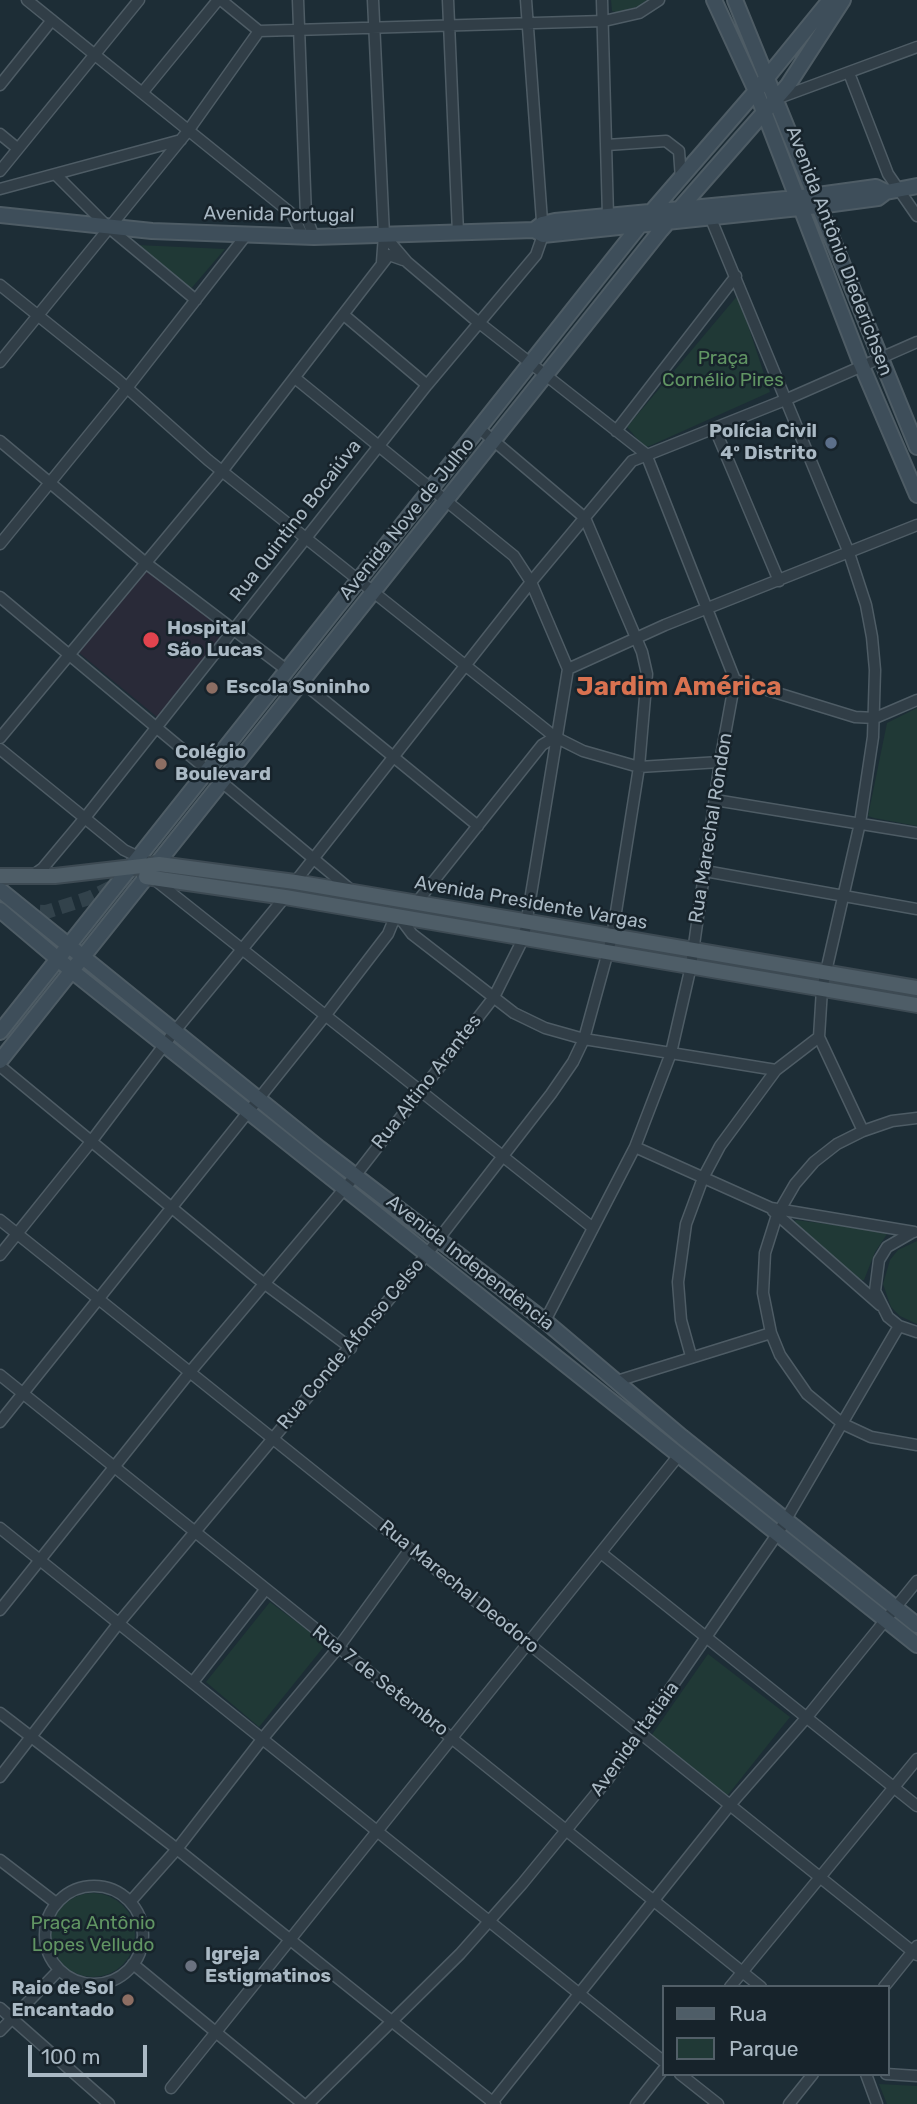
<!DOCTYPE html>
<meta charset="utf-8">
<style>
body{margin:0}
#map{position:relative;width:917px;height:2104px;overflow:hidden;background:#1d2d36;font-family:Rubik,sans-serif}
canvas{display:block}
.legend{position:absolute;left:662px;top:1985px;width:228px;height:91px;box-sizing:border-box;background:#17232b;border:2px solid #525f68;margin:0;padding:9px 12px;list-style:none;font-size:21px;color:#aab9c4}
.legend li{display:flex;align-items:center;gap:14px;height:35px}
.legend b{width:35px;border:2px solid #525f68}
.scale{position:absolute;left:28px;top:2045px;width:119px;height:32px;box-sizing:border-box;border:4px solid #aab9c4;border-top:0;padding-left:9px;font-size:21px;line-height:24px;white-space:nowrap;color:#aab9c4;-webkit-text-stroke:5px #17232b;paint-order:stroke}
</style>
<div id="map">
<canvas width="917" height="2104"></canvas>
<ul class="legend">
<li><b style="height:9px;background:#4e5d67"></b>Rua</li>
<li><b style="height:19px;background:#203936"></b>Parque</li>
</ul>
<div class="scale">100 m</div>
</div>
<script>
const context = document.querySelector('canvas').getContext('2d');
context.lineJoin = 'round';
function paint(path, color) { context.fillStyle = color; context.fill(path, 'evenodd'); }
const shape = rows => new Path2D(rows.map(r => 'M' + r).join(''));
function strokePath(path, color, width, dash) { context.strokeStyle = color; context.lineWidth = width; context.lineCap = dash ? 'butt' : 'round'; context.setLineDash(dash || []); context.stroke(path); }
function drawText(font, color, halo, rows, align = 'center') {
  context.font = font + ' Rubik,sans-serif'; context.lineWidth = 5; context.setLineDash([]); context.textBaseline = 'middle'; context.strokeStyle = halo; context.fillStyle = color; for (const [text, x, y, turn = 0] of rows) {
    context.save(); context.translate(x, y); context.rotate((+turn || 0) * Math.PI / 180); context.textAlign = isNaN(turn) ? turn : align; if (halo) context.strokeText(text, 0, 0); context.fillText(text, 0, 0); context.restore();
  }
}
const medical = shape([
 [144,567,223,628,222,635,162,715,157,717,77,651]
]);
const green = shape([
 [611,0,647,0,639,6,618,13,612,11],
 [137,245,225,249,189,291],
 [738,295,770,392,645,448,627,427],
 [917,708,917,826,874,818,868,816,887,723],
 [796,1220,881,1231,887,1234,875,1252,864,1280,859,1280,794,1222],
 [917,1241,917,1324,900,1316,891,1307,883,1284,890,1260,898,1250],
 [270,1602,326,1644,259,1727,206,1682],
 [708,1654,790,1717,727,1796,651,1736],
 '51 1935a42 42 0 1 1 84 0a42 42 0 1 1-84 0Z',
 [879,2084,917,2086,917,2104,887,2104]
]);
const primaryTunnel = shape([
 [0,904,11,911,46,912,89,898,133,877,156,871]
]);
const street = shape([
 [27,0,292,214,303,236],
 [221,0,259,31],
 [298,0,306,216,314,237],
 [373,0,384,235,382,262],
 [448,0,458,233],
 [602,0,608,216],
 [259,31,604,21,639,13,659,0],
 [849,73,888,174,917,216],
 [0,85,52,20],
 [142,93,218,0],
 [776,99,917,47],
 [0,134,17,148],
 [607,145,666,141,679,151,681,179],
 [0,171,139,0],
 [56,175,108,227,196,300],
 [0,189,181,140],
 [711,219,849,553,866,605,872,637,875,670,873,737,860,823,822,989,819,1037,863,1131],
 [384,235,407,262,473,318,646,454,735,680,720,762,691,966,671,1053,635,1147,545,1321],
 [0,285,117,379,208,460,555,737,583,751,639,767,720,762],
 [344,315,427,385],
 [0,362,188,131,259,31],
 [715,429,779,581],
 [616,431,736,276],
 [0,441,147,564,288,671],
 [0,544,127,388,247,234],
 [0,597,351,890],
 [568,669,665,625,917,525],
 [735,680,855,717,875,718,917,700],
 [303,683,478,826],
 [0,738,223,470,389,255,403,260],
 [0,749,124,850,143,859],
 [715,800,917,833],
 [705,871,917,909],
 [33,875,43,868,84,819,427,385,536,255,543,235,526,0],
 [155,880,593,1228],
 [295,882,531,582,632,461,785,400,917,342],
 [417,902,542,745,555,737],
 [400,918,412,934,514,1013,545,1028,584,1039,776,1070],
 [0,1066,257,1278,351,1348],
 [917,1118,892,1121,863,1131,837,1144,814,1162,795,1184,777,1215,765,1253,763,1293,771,1333,780,1355,807,1394,843,1424,871,1437,917,1445],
 [635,1147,771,1208,914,1232],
 [773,1211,880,1305],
 [0,1220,917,1955],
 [913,1232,887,1247,879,1260,875,1291,888,1317,899,1326,917,1332],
 [0,1255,90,1143,174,1032,285,897],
 [691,1356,681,1320,678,1282,686,1224,703,1178,720,1146,776,1070,819,1037],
 [0,1375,761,1987],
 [617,1381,771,1333],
 [0,1422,325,1016,388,934,395,917],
 [0,1528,663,2061],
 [601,1553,917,1806],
 [0,1610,190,1372,355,1176,494,997,524,937,568,669,531,582,514,556,295,378],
 [193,1682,265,1590],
 [0,1713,177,1849,495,2104],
 [0,1777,118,1624,427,1254,551,1094,573,1062,584,1039,612,937,639,767,647,674,642,652,585,518,481,430],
 [0,1860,56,1903],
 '45 1935a49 49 0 1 1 98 0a49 49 0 1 1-98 0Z',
 [130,1902,177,1849,263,1738,338,1648,410,1549],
 [133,1964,303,2104],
 [730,1987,917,1759],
 [884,1987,917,1946],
 [0,2008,109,2104],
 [0,2031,59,1970],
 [680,2074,718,2104],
 [866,2074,877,2104],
 [886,2074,917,2076],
 [171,2088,679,1455],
 [308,2104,460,1954,522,1884,608,1779,778,1533,899,1326],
 [491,2104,730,1805,807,1717,917,1581],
 [636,2104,663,2070],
 [789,2104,813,2074]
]);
const secondary = shape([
 [714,0,756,91,861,364,917,495],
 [735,0,917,447],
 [0,215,152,231,314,237,534,230,543,235,818,206,878,198,886,192,917,186],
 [534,230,542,224,555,221,796,198,876,187,886,192],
 [0,890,319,1148,545,1321,682,1437,917,1625],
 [0,910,72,971,917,1645],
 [0,1032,640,225,756,91,830,0],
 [0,1061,661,230,788,85,843,0]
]);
const primary = shape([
 [0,876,55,876,159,864,295,882,917,988],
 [146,877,285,897,917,1005]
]);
const markers = [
 [831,443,7,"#5c6f8a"],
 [151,640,9,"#e0444e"],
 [212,688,7,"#8d6e63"],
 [161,764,7,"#8d6e63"],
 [191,1966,7,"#6b7280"],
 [128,2000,7,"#8d6e63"]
];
const streetNames = [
 ["Avenida Portugal",279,215,1],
 ["Avenida Antônio Diederichsen",839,251,69],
 ["Avenida Nove de Julho",407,519,-51],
 ["Rua Quintino Bocaiúva",296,521,-52],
 ["Rua Marechal Rondon",711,828,-81],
 ["Avenida Presidente Vargas",531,903,10],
 ["Rua Altino Arantes",427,1082,-52],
 ["Avenida Independência",470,1263,38],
 ["Rua Conde Afonso Celso",351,1344,-50],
 ["Rua Marechal Deodoro",459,1587,39],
 ["Rua 7 de Setembro",380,1681,38],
 ["Avenida Itatiaia",635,1739,-54]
];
const parkNames = [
 ["Praça",723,359],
 ["Cornélio Pires",723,381],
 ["Praça Antônio",93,1924],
 ["Lopes Velludo",93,1946]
];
const poiNames = [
 ["Polícia Civil",817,432,"right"],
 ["4º Distrito",817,454,"right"],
 ["Hospital",167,629],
 ["São Lucas",167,651],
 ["Escola Soninho",226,688],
 ["Colégio",175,753],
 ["Boulevard",175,775],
 ["Igreja",205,1955],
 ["Estigmatinos",205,1977],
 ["Raio de Sol",114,1989,"right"],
 ["Encantado",114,2011,"right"]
];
const districtNames = [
 ["Jardim América",679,687]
];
paint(medical, '#292a38');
paint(green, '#203936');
strokePath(primaryTunnel, '#32424b', 14, [14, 7]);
strokePath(street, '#4e5c65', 13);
strokePath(secondary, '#4e5c65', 18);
strokePath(primary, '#3d4a53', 18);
strokePath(street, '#313e47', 10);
strokePath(secondary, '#3e4e5a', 14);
strokePath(primary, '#4e5d67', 14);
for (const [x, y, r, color] of markers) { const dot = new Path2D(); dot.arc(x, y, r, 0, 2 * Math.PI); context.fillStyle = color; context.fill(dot); strokePath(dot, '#17232b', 2.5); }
drawText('19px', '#aab9c4', '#17232b', streetNames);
drawText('19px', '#619563', '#17232b', parkNames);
drawText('bold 19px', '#aab9c4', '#17232b', poiNames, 'left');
drawText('bold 26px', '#d97250', '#17232b', districtNames);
</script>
